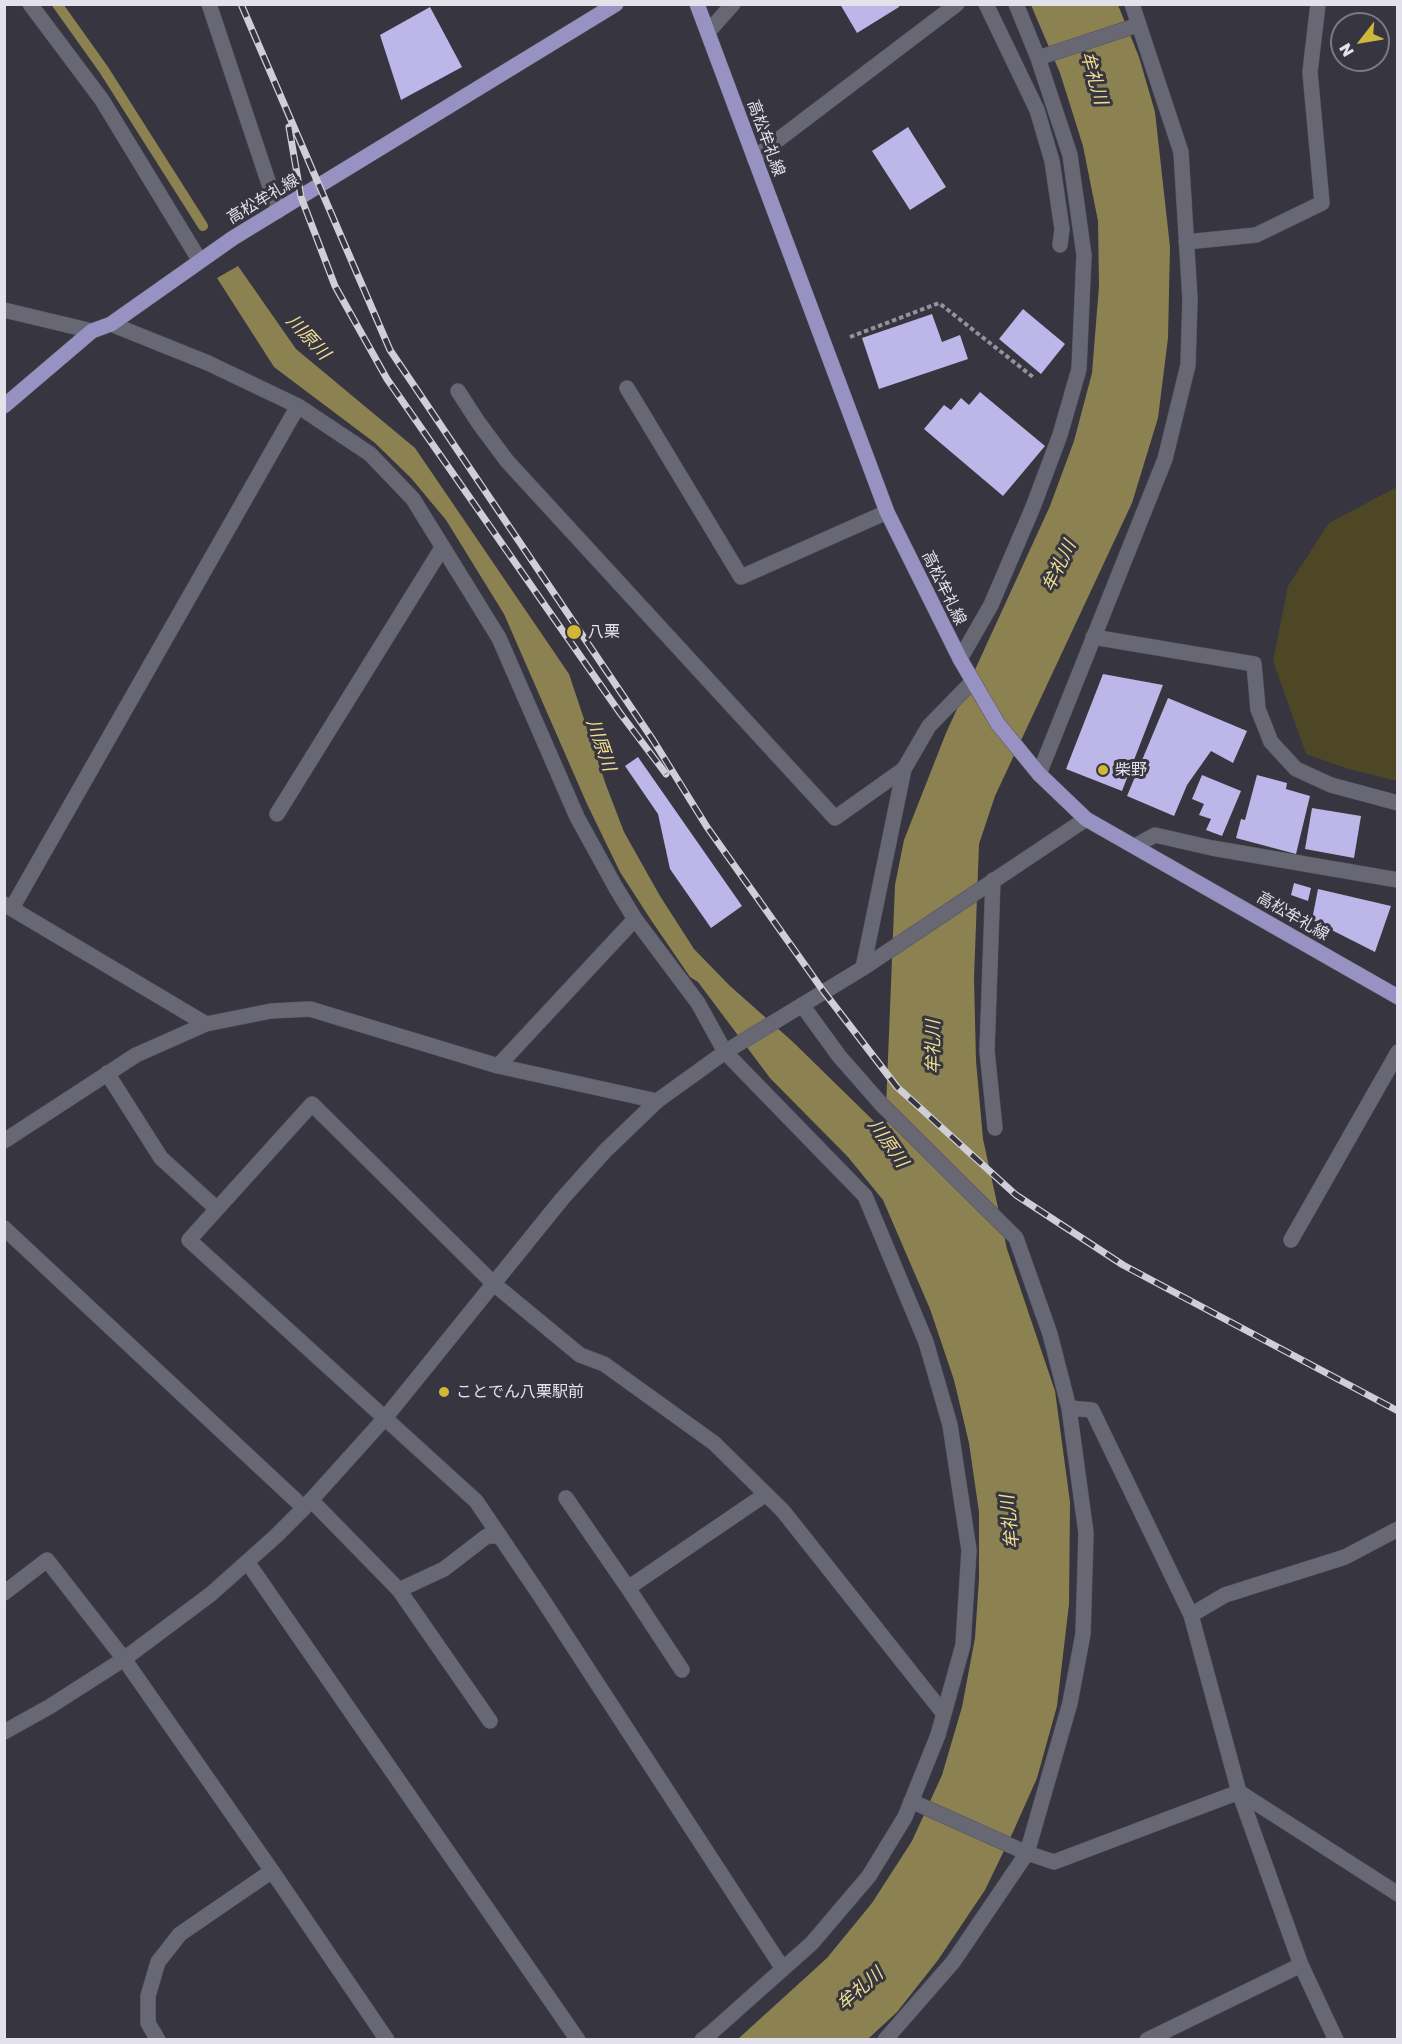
<!DOCTYPE html>
<meta charset="utf-8">
<style>
body{margin:0}
#map{position:relative;width:1402px;height:2044px;overflow:hidden;background:#363540;font-family:"Golos Text",sans-serif}
canvas{display:block}
.frame{position:absolute;inset:0;border:6px solid #e3e2ea;pointer-events:none}
.north{position:absolute;left:1330px;top:12px;width:60px;height:60px;box-sizing:border-box;background:#363540;border:2px solid #7b7a84;border-radius:50%;rotate:239deg;font-size:16px;font-weight:700;line-height:24px;text-align:center;color:#e3e2ea}
.north::after{content:'';display:block;margin:auto;width:21px;height:27px;background:#d0b736;clip-path:polygon(50% 0,100% 100%,50% 72%,0 100%)}
</style>
<div id="map">
<canvas width="1402" height="2044"></canvas>
<div class="frame"></div>
<div class="north">N</div>
</div>
<script>
const context = document.querySelector('canvas').getContext('2d');
context.lineJoin = 'round';
function paint(path, color) { context.fillStyle = color; context.fill(path, 'evenodd'); }
const shape = rows => new Path2D(rows.map(r => 'M' + r).join(''));
function strokePath(path, color, width, dash) { context.strokeStyle = color; context.lineWidth = width; context.lineCap = dash ? 'butt' : 'round'; context.setLineDash(dash || []); context.stroke(path); }
function drawText(font, color, halo, rows, align = 'center') {
  context.font = font + ' "Golos Text","Noto Sans JP",sans-serif'; context.lineWidth = 6; context.setLineDash([]); context.textBaseline = 'middle'; context.strokeStyle = halo; context.fillStyle = color; for (const [text, x, y, turn = 0] of rows) {
    context.save(); context.translate(x, y); context.rotate((+turn || 0) * Math.PI / 180); context.textAlign = isNaN(turn) ? turn : align; if (halo) context.strokeText(text, 0, 0); context.fillText(text, 0, 0); context.restore();
  }
}
const green = shape([
 [1397,487,1397,781,1345,768,1306,754,1273,661,1288,586,1329,523]
]);
const water = shape([
 [1031,5,1118,5,1139,57,1155,112,1170,247,1168,338,1158,418,1132,503,995,796,979,844,974,978,976,1061,983,1139,1007,1249,1055,1391,1070,1502,1069,1604,1057,1706,1037,1778,1013,1832,985,1890,938,1960,897,2012,868,2039,738,2039,827,1958,872,1903,912,1841,942,1775,962,1707,975,1638,979,1579,979,1512,969,1443,954,1380,930,1309,883,1200,848,1157,770,1078,698,982,690,977,651,920,620,872,587,804,504,614,446,520,411,478,375,443,274,367,217,278,238,266,296,349,415,448,569,674,606,785,624,832,660,896,694,949,729,985,793,1042,885,1132,895,885,904,840,946,733,1050,506,1074,441,1092,373,1099,286,1098,221,1083,146,1060,73]
]);
const stream = shape([
 [57,4,104,70,203,226]
]);
const building = shape([
 [840,4,898,4,899,7,857,33],
 [430,7,462,67,401,100,380,35],
 [908,127,946,187,910,210,872,151],
 [1023,309,1065,344,1041,374,999,339],
 [932,314,942,342,960,335,968,359,879,389,862,338],
 [980,392,1045,446,1003,496,924,429,944,405,951,410,961,398,969,405],
 [1103,674,1163,685,1122,791,1066,769],
 [1168,698,1247,731,1233,763,1211,751,1187,785,1174,816,1127,796],
 [638,757,742,906,711,928,670,869,658,814,625,766],
 [1202,775,1241,791,1222,836,1206,830,1211,819,1199,815,1204,804,1192,799],
 [1257,775,1287,783,1286,789,1310,796,1296,854,1236,838,1241,819,1245,820],
 [1312,808,1361,816,1354,858,1305,849],
 [1294,883,1311,888,1308,901,1291,895],
 [1318,889,1391,906,1375,952,1312,920]
]);
const path = shape([
 [850,337,939,303,1033,377]
]);
const lane = shape([
 [627,388,741,577,887,512],
 [458,391,478,422,507,461,835,818,904,769],
 [1093,637,1254,664,1258,709,1271,742,1296,769,1331,785,1398,803],
 [4,1228,304,1508]
]);
const street = shape([
 [30,4,102,100,200,261],
 [986,4,1037,110,1052,161,1062,229,1060,245],
 [1016,4,1038,58],
 [708,32,733,4],
 [754,158,957,4],
 [1186,242,1256,235,1322,203,1310,72,1318,4],
 [4,310,92,331],
 [111,324,208,363,298,406,370,454,413,499,499,638,577,817,616,888,635,919,698,1003,725,1052,865,1196,926,1342,950,1425,969,1550,963,1645,938,1735,905,1817,869,1876,812,1943,712,2032,702,2040],
 [960,659,991,605,1033,507,1060,435,1079,369,1084,255,1070,155,1038,58,1138,25],
 [1039,774,1165,459,1188,365,1190,299,1181,152,1132,4],
 [277,814,442,548],
 [1135,846,1155,835,1212,848,1398,880],
 [993,880,987,1051,995,1128],
 [4,904,206,1024],
 [12,908,298,406],
 [863,968,904,769,929,726,972,682],
 [802,1005,839,1056,882,1105,1016,1238,1050,1334,1069,1408,1086,1533,1083,1634,1070,1703,1027,1853,953,1962,885,2040],
 [498,1066,635,919],
 [107,1073,161,1158,217,1209],
 [4,1141,136,1055,206,1024,271,1011,310,1009,498,1066,657,1101],
 [1291,1240,1398,1052],
 [1069,1408,1092,1410,1191,1615,1239,1792,1301,1965,1147,2040],
 [566,1498,628,1588],
 [311,1500,399,1590,490,1721],
 [248,1563,578,2040],
 [399,1590,444,1569,487,1536,500,1536],
 [4,1593,47,1560,124,1659,272,1871,180,1934,158,1962,148,1996,148,2023,158,2040],
 [1191,1615,1225,1595,1345,1557,1398,1529],
 [682,1670,628,1588,766,1494],
 [911,1801,1027,1853,1054,1862,1239,1792,1398,1894],
 [272,1871,387,2040],
 [1301,1965,1336,2040],
 [783,1969,539,1594,476,1501,189,1240,312,1104,494,1284,580,1355,604,1364,714,1443,783,1511,944,1714]
]);
const secondary = shape([
 [209,4,278,211],
 [4,1732,49,1707,124,1659,211,1594,276,1536,304,1508,385,1418,562,1199,605,1151,657,1101,725,1052,863,968,1086,819]
]);
const primary = shape([
 [697,4,887,512,960,659,998,724,1039,774,1086,819,1398,997],
 [4,406,92,331,111,324,233,238,616,4]
]);
const rail = shape([
 [241,4,390,350,653,740,707,827,824,992,897,1087,1016,1195,1123,1265,1398,1411],
 [289,127,301,197,335,286,387,379,620,713,666,774]
]);
const markers = [
 [574,632,8,"#d0b736"],
 [1103,770,6,"#d0b736"],
 [444,1392,6,"#d0b736"]
];
const streetNames = [
 ["高松牟礼線",766,138,70],
 ["高松牟礼線",263,199,-31],
 ["高松牟礼線",944,588,64],
 ["高松牟礼線",1293,916,30]
];
const poiNames = [
 ["八栗",588,632],
 ["柴野",1115,770],
 ["ことでん八栗駅前",456,1392]
];
const waterNames = [
 ["牟礼川",1094,78,74],
 ["川原川",308,337,47],
 ["牟礼川",1059,566,-64],
 ["川原川",601,745,71],
 ["牟礼川",933,1047,-90],
 ["川原川",888,1143,55],
 ["牟礼川",1010,1522,-96],
 ["牟礼川",860,1989,-41]
];
paint(green, '#4e4725');
paint(water, '#8c8251');
strokePath(stream, '#8c8251', 10);
paint(building, '#bcb7e8');
strokePath(lane, '#54535e', 16);
strokePath(street, '#54535e', 16);
strokePath(secondary, '#54535e', 16);
strokePath(primary, '#54535e', 16);
strokePath(path, '#94939d', 4, [4.5, 3]);
strokePath(lane, '#686774', 15);
strokePath(street, '#686774', 15);
strokePath(secondary, '#686774', 15);
strokePath(primary, '#9792c1', 15);
strokePath(rail, '#d0cfd7', 7);
strokePath(rail, '#363540', 4.5, [14]);
for (const [x, y, r, color] of markers) { const dot = new Path2D(); dot.arc(x, y, r, 0, 2 * Math.PI); context.fillStyle = color; context.fill(dot); strokePath(dot, '#363540', 2); }
drawText('16px', '#e3e2ea', '#363540', streetNames);
drawText('16px', '#e3e2ea', '#363540', poiNames, 'left');
drawText('italic 18px', '#efdf91', '#363540', waterNames);
</script>
